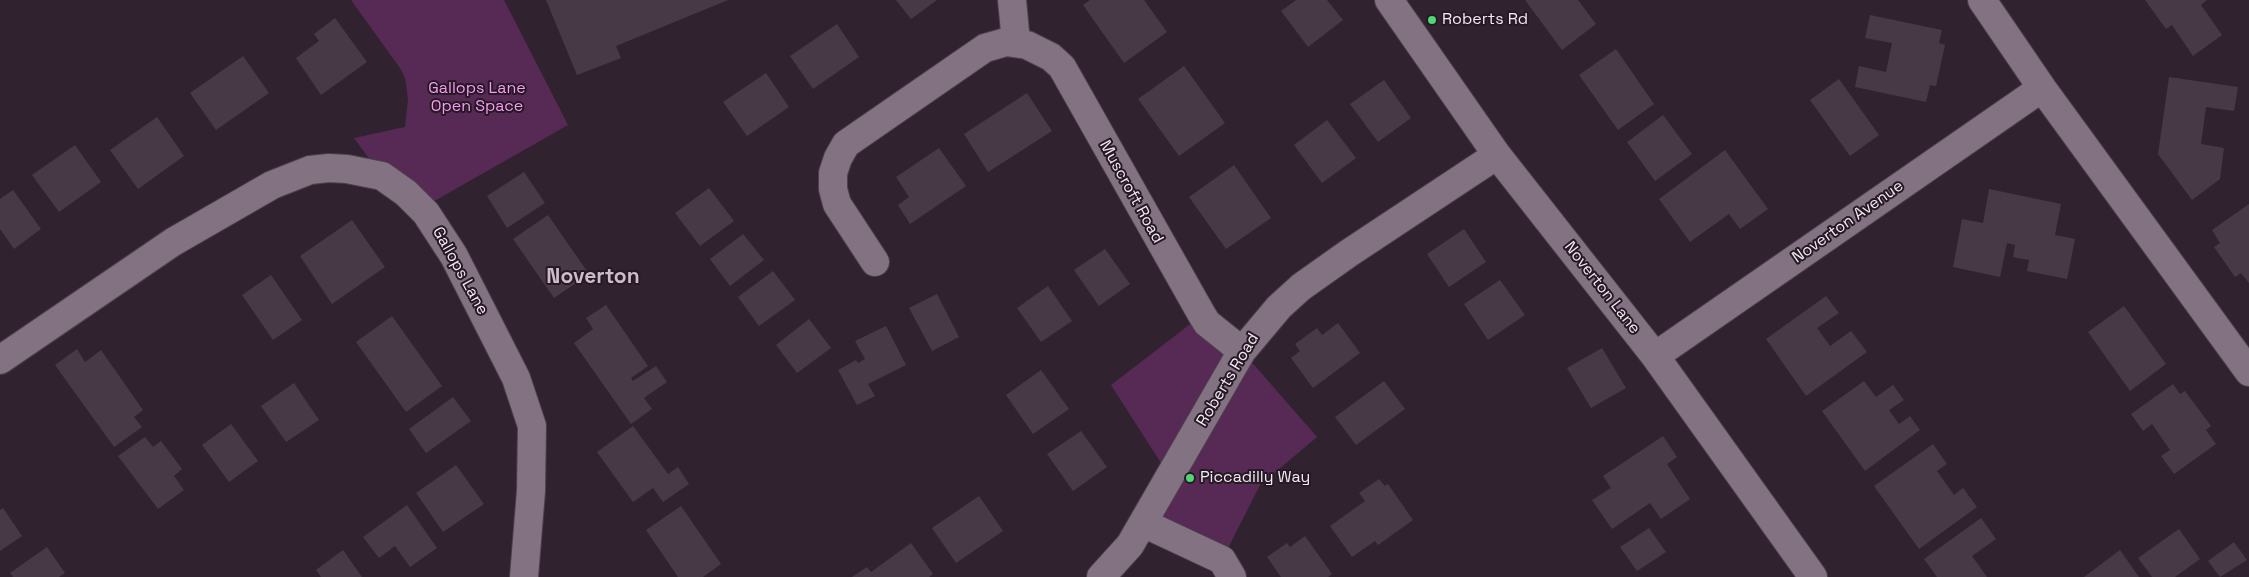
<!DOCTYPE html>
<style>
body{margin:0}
canvas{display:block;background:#30222f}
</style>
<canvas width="2249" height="577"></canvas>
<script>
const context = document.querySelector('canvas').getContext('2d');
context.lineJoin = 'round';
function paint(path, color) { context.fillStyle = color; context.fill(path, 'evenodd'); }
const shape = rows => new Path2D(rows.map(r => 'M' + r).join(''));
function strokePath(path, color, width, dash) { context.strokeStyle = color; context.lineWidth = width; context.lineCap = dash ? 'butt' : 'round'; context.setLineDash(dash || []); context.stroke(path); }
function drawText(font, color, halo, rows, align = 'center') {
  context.font = font + ' "Space Grotesk",sans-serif'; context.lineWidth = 4; context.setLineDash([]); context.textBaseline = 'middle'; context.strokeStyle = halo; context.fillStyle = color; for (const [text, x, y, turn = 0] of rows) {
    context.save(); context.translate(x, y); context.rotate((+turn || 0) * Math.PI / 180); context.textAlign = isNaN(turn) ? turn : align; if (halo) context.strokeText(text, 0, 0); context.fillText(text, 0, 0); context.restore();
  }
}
const green = shape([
 [351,0,504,0,568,125,422,208,382,176,354,138,405,127,408,99,405,78,400,68],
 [1202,315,1242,351,1317,437,1260,485,1222,560,1143,523,1170,477,1111,385]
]);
const building = shape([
 [546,0,728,0,616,46,621,58,577,75],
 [896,0,937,0,911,19],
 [1090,0,1144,0,1167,32,1124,63,1083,5],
 [1296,0,1327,0,1343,20,1308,47,1281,11],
 [1525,0,1578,0,1596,24,1562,50],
 [2145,0,2207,0,2201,5,2222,35,2193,56,2172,25,2166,29],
 [1870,15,1942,30,1939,43,1945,45,1936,86,1930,85,1926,102,1855,87,1859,66,1886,72,1892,43,1865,38],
 [335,18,367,62,321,95,296,58,319,41,314,34],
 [837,24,859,57,813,89,790,56],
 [1616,49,1654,104,1618,130,1579,75],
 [243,56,269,93,216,130,190,93],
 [1184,66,1225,123,1179,156,1138,99],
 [766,73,789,107,747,136,723,102],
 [2169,77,2238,87,2234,111,2206,107,2201,144,2224,148,2220,179,2192,200,2158,154],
 [1839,79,1879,135,1850,156,1810,100],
 [1384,80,1411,118,1378,142,1350,104],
 [1027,93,1052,131,988,172,964,134],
 [1663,115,1692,154,1655,181,1627,142],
 [157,117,184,156,138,189,110,150],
 [1327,120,1356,158,1322,183,1294,145],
 [75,145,101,182,59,212,32,175],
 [939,148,966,186,910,224,898,205,909,197,896,177],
 [1725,150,1768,209,1740,229,1729,214,1690,242,1659,199],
 [1234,165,1271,218,1226,249,1189,197],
 [524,172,545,203,507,228,487,196],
 [709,188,734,221,700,246,675,213],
 [1989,189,2061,204,2055,235,2075,239,2067,279,2027,271,2029,260,2013,257,2015,245,2007,243,2000,277,1953,267,1962,219,1983,223],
 [13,190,41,229,14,249,0,229,0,199],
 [2249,204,2249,283,2241,273,2235,277,2226,264,2214,247,2220,243,2212,230],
 [548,215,589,274,554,298,513,239],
 [352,220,385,267,332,304,300,256],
 [1464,229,1486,262,1449,287,1427,254],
 [743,234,764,260,730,286,710,259],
 [1105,249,1130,284,1099,306,1074,270],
 [773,271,795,300,759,326,738,297],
 [271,275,302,320,273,340,242,295],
 [1500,280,1525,315,1488,340,1464,304],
 [1048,286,1072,321,1041,342,1017,308],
 [937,294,959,337,932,351,909,308],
 [1826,296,1839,313,1817,328,1830,346,1851,331,1867,352,1806,396,1766,339],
 [606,305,648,366,631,378,633,381,656,366,667,382,644,398,652,409,631,424,574,343,593,329,586,318],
 [2124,306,2166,364,2130,391,2088,332],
 [392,316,442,386,406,412,356,342],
 [809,319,831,348,797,373,776,345],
 [1338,323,1360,353,1313,388,1291,358,1300,351,1295,344,1317,328,1322,335],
 [886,326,906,365,868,384,875,396,857,405,838,370,856,360,858,363,865,359,855,341],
 [1602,348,1626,388,1591,408,1567,368],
 [77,349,85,362,101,350,143,410,134,417,142,427,114,447,55,365],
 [1041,370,1069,409,1033,434,1006,395],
 [1384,381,1405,409,1356,445,1335,417],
 [1864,381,1876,397,1893,385,1904,400,1889,410,1899,424,1910,416,1920,430,1865,471,1822,411],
 [294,383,319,420,286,442,261,406],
 [2173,384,2180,394,2185,391,2211,426,2206,430,2216,444,2174,474,2161,456,2170,450,2152,424,2143,431,2131,414],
 [453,397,471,421,426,453,409,429],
 [231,424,258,461,229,482,202,445],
 [633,426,668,474,678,467,689,484,663,502,653,488,633,502,597,452],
 [1081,431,1107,467,1073,491,1047,454],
 [1663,436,1677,457,1667,464,1690,499,1661,519,1650,503,1612,529,1592,500,1611,488,1603,476],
 [145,437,153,447,161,441,182,469,174,476,184,490,158,509,118,456],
 [1933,444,1947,464,1937,471,1954,495,1963,488,1977,507,1919,549,1874,486],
 [456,465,484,504,443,532,416,493],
 [1379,479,1385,486,1388,484,1413,520,1378,545,1375,541,1352,557,1330,526,1365,501,1359,493],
 [979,496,1003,531,956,563,932,528],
 [407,505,437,548,410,567,395,546,379,558,363,537],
 [681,506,721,564,703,577,678,577,646,530],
 [3,508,22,536,0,551,0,510],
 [1981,518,1996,539,1972,556,1987,577,1937,577,1924,559],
 [1649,528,1666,552,1637,571,1620,547],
 [2179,529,2200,559,2175,577,2152,577,2138,558],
 [1305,536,1332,574,1328,577,1281,577,1267,557,1287,543,1290,547],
 [2234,542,2247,560,2220,577,2208,561],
 [911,543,933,574,929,577,852,577,867,567,871,572],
 [47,547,65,573,59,577,13,577,10,573],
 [343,550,362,577,321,577,316,570],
 [2120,550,2139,577,2084,577]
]);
const minor = shape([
 [1012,0,1016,42],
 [1389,0,1497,155,1655,356,1813,577],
 [2042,88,2249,372],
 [875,262,837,204,833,189,833,173,838,158,846,144,985,48,1006,42,1027,45,1051,57,1062,67,1202,315,1207,323,1242,351],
 [1655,356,2042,88,1982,0],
 [0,360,173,242,272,185,310,170,329,168,347,169,382,176,406,193,426,213,454,256,516,378,532,426,531,491,524,577],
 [1143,523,1222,560,1232,577],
 [1101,577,1130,545,1242,351,1279,307,1301,287,1349,253,1497,155]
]);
const markers = [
 [1432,20,5,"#4fd675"],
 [1190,478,5,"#4fd675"]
];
const poiNames = [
 ["Roberts Rd",1442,20],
 ["Piccadilly Way",1200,478]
];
const parkNames = [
 ["Gallops Lane",477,89],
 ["Open Space",477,107]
];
const streetNames = [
 ["Muscroft Road",1131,192,61],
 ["Noverton Avenue",1848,222,-35],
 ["Gallops Lane",460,271,61],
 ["Noverton Lane",1602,288,52],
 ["Roberts Road",1228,380,-59]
];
const districtNames = [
 ["Noverton",593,277]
];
paint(green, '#572955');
paint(building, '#483947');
strokePath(minor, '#4c404b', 30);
strokePath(minor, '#837382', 28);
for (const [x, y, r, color] of markers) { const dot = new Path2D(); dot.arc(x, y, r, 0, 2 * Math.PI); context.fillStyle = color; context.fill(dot); strokePath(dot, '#261925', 2); }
drawText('16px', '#f2e9f1', '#261925', poiNames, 'left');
drawText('16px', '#f899f2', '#261925', parkNames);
drawText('16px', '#f2e9f1', '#261925', streetNames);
drawText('bold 21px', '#cdbacb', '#261925', districtNames);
</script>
